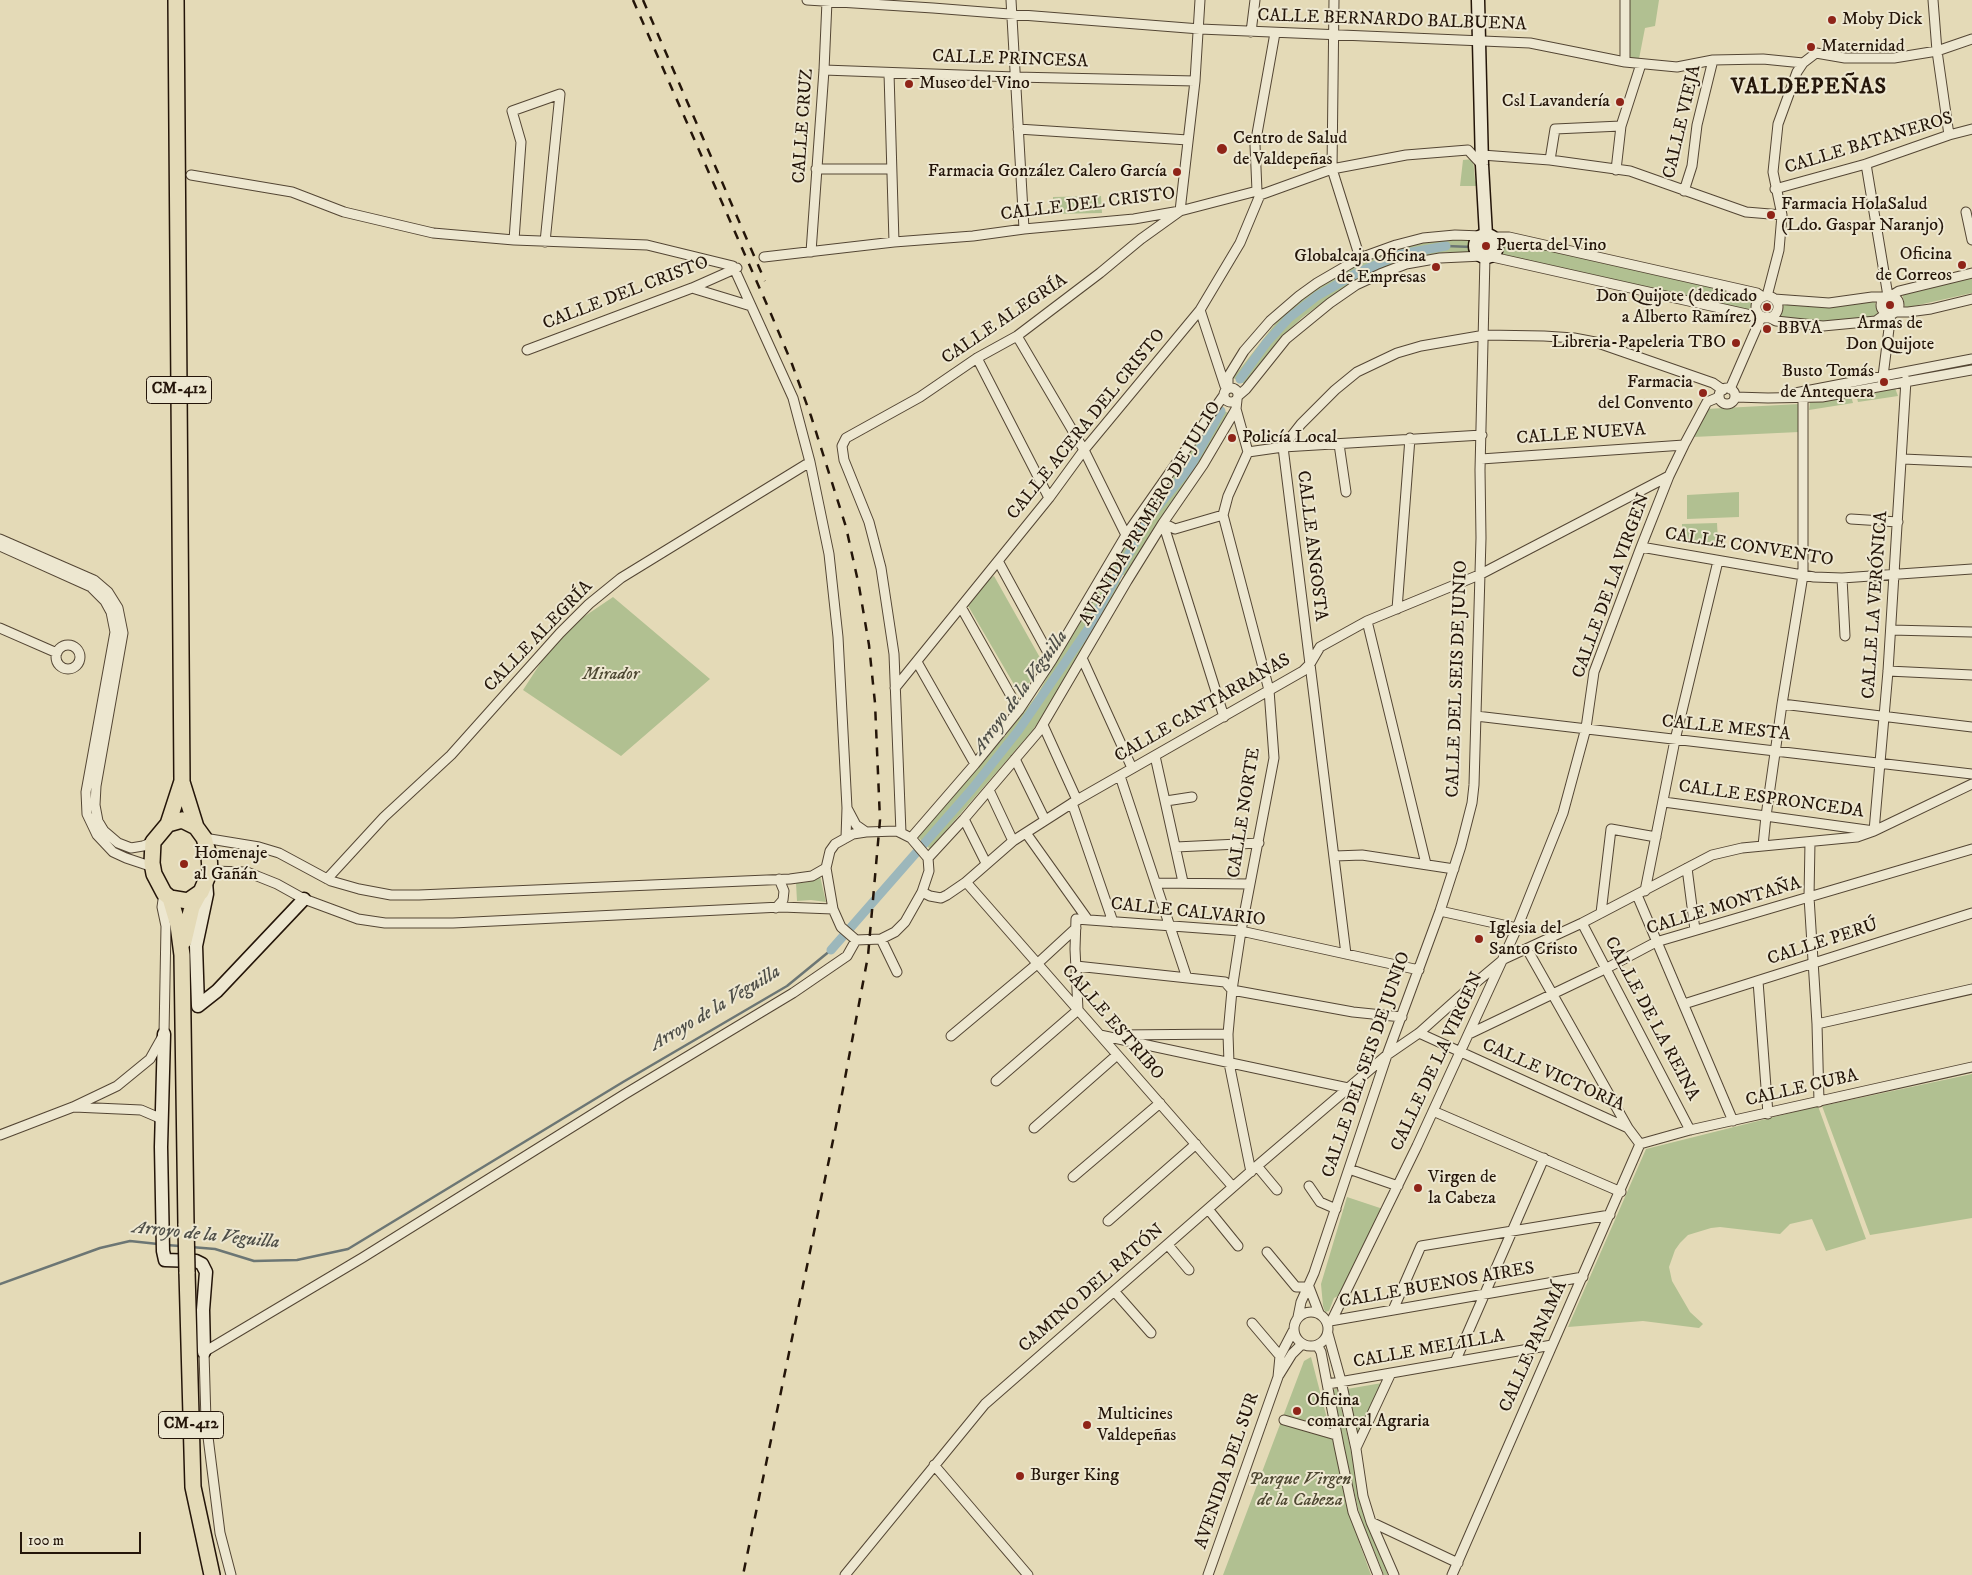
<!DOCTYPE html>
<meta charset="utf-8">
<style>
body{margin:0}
#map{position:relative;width:1972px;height:1575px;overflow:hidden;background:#e4dab7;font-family:"IM FELL DW Pica",serif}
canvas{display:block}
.scale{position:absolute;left:20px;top:1532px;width:121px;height:22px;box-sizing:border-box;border:2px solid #241509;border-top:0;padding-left:6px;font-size:15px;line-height:18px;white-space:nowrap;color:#241509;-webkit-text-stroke:4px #ede7d0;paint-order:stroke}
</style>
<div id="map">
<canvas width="1972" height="1575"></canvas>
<div class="scale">100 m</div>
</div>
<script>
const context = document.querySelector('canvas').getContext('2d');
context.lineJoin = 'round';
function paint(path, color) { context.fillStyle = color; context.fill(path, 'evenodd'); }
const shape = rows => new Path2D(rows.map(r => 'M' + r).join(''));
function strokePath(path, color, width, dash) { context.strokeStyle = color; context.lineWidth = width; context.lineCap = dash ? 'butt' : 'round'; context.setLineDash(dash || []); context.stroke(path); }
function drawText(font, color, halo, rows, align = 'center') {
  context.font = font + ' "IM FELL DW Pica",serif'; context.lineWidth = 4; context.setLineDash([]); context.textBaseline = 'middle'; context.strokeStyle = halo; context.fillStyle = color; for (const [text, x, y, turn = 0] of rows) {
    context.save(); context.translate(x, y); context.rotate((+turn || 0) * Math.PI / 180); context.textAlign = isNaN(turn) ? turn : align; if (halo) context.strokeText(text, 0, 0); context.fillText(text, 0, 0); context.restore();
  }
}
const green = shape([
 [1627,0,1659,0,1655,26,1645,28,1639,59,1631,58,1628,56],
 [1473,159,1475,180,1478,186,1460,186,1463,160],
 [1101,196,1102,213,1053,214,1053,197],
 [1475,239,1474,252,1447,252,1421,258,1355,281,1326,300,1303,317,1280,338,1245,384,1233,378,1279,319,1300,299,1319,286,1361,262,1403,247,1439,240],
 [1500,239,1754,295,1751,312,1499,255],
 [1972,278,1972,293,1905,308,1902,293],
 [1874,299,1878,314,1876,317,1826,322,1776,317,1781,311,1780,301],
 [1891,387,1895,388,1898,396,1858,402,1856,394],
 [1851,396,1853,403,1809,410,1810,402],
 [1211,404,1230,414,1202,462,1154,527,1126,576,1109,569,1140,519,1190,446],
 [1799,404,1799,432,1693,437,1706,409],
 [1739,492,1739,517,1687,519,1687,495],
 [1717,523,1718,542,1682,543,1682,524],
 [1102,574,1125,584,1033,730,930,849,917,836,1006,735,1037,695,1081,618],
 [994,576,1043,663,1026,688,1019,693,967,604,985,581],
 [613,597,710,679,621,756,523,690,560,633],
 [820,876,826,902,811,900,797,901,796,883,808,882],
 [1972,1074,1972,1218,1870,1235,1822,1106],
 [1818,1106,1866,1239,1826,1251,1812,1219,1790,1224,1780,1234,1720,1227,1711,1228,1688,1235,1680,1243,1675,1250,1669,1267,1672,1281,1690,1312,1703,1324,1699,1328,1643,1321,1568,1327,1646,1149],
 [1347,1197,1386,1210,1342,1294,1334,1298,1329,1311,1325,1312,1323,1306,1321,1284],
 [1311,1357,1359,1542,1371,1575,1223,1575,1304,1361],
 [1382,1383,1356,1437,1347,1389],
 [1337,1389,1364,1510,1388,1575,1384,1575,1360,1517,1331,1390]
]);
const stream = shape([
 [1446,246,1472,247],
 [166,1245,180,1246],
 [191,1247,215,1249,254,1261,297,1260,348,1249,623,1082,787,986,831,950],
 [0,1284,100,1248,130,1241,158,1244]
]);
const canal = shape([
 [1240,379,1267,342,1289,318,1317,296,1355,274,1401,254,1446,246],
 [831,950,972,789,1018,731,1088,629,1148,519,1190,467,1221,411]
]);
const street = shape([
 [807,0,933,8,1200,29,1530,43,1625,62,1677,67,1713,60,1763,59,1803,63,1816,53,1845,58,1894,58,1937,51,1972,39],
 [1011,0,1024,229],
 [1334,0,1332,169,1360,258],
 [1933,0,1937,51,1949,135],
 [1251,32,1255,0],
 [1625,62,1625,0],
 [824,70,1015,77,1195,81],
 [889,73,894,242],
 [1018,129,1188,140],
 [1482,155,1550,160,1630,171,1746,212,1782,215],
 [1550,160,1555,129,1621,126],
 [1866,164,1888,296],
 [816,169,891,169],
 [1616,170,1621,126,1641,64],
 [191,175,292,192,344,212,433,233,514,240,647,245,733,266,793,398,810,462,829,554,838,637,847,808,846,838],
 [1775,189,1866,164,1949,135,1972,129],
 [1257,191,1255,145,1275,33],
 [1684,191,1692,166,1697,125,1713,60],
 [1966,212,1972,240],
 [1492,237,1509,237,1757,293,1763,297],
 [514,240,521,142,512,111,560,94,545,242],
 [811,252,824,70,827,1],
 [1488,256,1751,315,1760,315],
 [764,257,894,242,973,236,1024,229,1134,219,1180,211,1257,191,1260,195,1332,169,1406,155,1468,150,1482,165],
 [692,288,751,306],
 [1767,296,1779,250,1782,215,1773,172,1778,124,1797,72,1803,63],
 [1891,296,1899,291,1972,273],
 '1881 305a9 9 0 1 1 18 0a9 9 0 1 1-18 0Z',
 '1756 307a11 11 0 1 1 22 0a11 11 0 1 1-22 0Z',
 [1774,299,1829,303,1872,297,1885,297],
 [1200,310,1225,386],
 [1894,312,1908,312,1931,309,1972,299],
 [1768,317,1776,321,1823,326,1876,321,1887,313],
 [1017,336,1084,450,1126,535],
 [527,350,692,288,737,268],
 [977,358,1049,498],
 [1883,376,1891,313],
 '1224 395a7 7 0 1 1 14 0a7 7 0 1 1-14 0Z',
 [1228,388,1228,377,1244,351,1270,321,1299,296,1317,283,1360,258,1396,245,1423,238,1455,235,1482,236],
 '1719 396a8 8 0 1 1 16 0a8 8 0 1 1-16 0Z',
 [1730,389,1760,320,1764,317],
 [1790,394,1972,359],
 [1239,395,1246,389,1286,339,1330,303,1356,285,1380,274,1406,264,1440,258,1483,256],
 [1735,397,1768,398,1822,397,1972,370],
 [1236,409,1248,452,1228,496,1223,515,1269,690,1274,758,1241,931,1232,990,1228,1034,1229,1063,1251,1172],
 [1339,444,1346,492],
 [1248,452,1283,447,1482,435],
 [1481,459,1684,445],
 [1903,459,1972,462],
 [1851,519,1898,522],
 [1163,523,1224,717],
 [1163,523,1175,529,1223,515],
 [0,539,94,580,108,592,118,608,123,633,96,786,95,805,98,821,104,831,118,843,131,848,143,846,153,842],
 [0,546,91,587,105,601,111,612,115,632,86,792,87,814,97,835,113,852,126,858,153,867],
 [1641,547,1814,577,1842,578,1972,569],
 [998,561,1052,660],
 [1842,578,1845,636],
 [961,607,1019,710],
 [1397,609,1410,438],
 [1367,621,1426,864],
 [0,628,57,653],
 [1891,630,1972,632],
 '56 657a12 12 0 1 1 24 0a12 12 0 1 1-24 0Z',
 [1082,658,1132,768],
 [917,662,975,764],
 [1888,671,1972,675],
 [895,688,1049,498,1084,450,1200,310,1240,243,1260,195],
 [1782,704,1972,727],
 [1476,716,1972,774],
 [1043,725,1077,800],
 [1155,756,1183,882],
 [1015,759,1045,820],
 [1120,776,1187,978],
 [989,790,1013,841],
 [1166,801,1192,797],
 [1664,802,1874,831,1888,671,1906,380],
 [1072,803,1113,922],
 [847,808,856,825,866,832],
 [964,819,986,863],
 [897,831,911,838,928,858,929,871,922,892,905,922,895,932,881,939,856,940,841,927,833,909,826,868,830,851,835,844,853,834,866,832,897,831],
 [901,833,894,654,881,568,869,522,844,460,842,446,846,438,920,397,977,358,1017,336,1100,273,1141,239,1180,211,1195,81,1200,0],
 [1026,833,1088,920],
 [204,838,259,847,279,853,331,881,359,889,391,895,419,895,790,879,812,876,826,868],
 [911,838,975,764,1019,710,1052,660,1126,535,1224,395],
 [1810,842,1809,897,1817,1024,1819,1102],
 [1763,846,1766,816,1782,704,1803,575,1803,398],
 [1176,847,1259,843],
 [1335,856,1362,855,1454,869],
 [928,858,964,819,1039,731,1127,581,1163,523,1203,465,1236,409,1237,400],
 [1687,868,1695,930],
 [210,871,247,872,277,884,304,899,358,919,385,923,453,923,781,907,833,909],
 [327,879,384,817,451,755,560,633,589,604,621,578,810,462],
 [966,882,1233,1187],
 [1156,883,1250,884],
 [1645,891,1675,740,1718,561],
 [922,892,930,896,941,898,947,895,966,882,1013,841,1077,800,1303,671,1310,664,1320,647,1367,621,1479,575,1669,476],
 [1637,895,1733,1121],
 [776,908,783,900,784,891,779,879],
 [1440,911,1517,928],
 [1601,913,1611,829,1656,837],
 [1582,923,1690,1130],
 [881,939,897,972],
 [1527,949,1628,1128],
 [1346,954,1283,447,1301,424,1335,390,1357,372,1397,353,1421,346,1485,335,1544,336,1574,338,1595,342,1713,383,1723,390],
 [1076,966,1225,982,1232,990,1353,1012,1402,1017],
 [1758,981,1768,1114],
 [1684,1004,1972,913],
 [1817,1024,1972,989],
 [1419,1033,1628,1128,1640,1144],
 [1469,1034,1607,968,1656,942,1972,849],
 [1100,1035,1348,1088],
 [1118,1035,1228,1034],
 [951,1036,1037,964,1076,928],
 [996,1081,1078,1010,1075,949,1076,919,1241,931,1419,970],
 [74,1107,141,1110,162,1119],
 [1433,1111,1621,1192],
 [1034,1128,1117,1055],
 [0,1135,73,1107,117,1086,150,1059,164,1034,166,926,162,907,164,893],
 [1640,1144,1690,1130,1972,1067],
 [1257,1166,1277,1190],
 [1349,1169,1398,1186],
 [1073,1177,1160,1103],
 [1309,1186,1320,1202,1336,1209],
 [1208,1209,1238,1246],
 [1108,1221,1196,1144],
 [1168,1245,1189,1270],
 [1267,1252,1296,1287,1309,1287],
 [1309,1287,1319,1313],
 [1114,1291,1151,1333],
 [1393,1310,1421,1246,1610,1215],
 '1294 1329a17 17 0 1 1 34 0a17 17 0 1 1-34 0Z',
 [1298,1317,1301,1302,1314,1273,1387,1055,1440,911,1461,846,1472,803,1474,785,1481,538,1480,470,1485,256],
 [1332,1320,1417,1146,1517,928,1563,813,1586,728,1594,672,1641,547,1669,476,1684,445,1707,402,1719,397],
 [1330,1321,1583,1277],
 [1252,1323,1280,1356],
 [1328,1334,1341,1381,1356,1449,1363,1496,1371,1522,1394,1575],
 [1317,1345,1321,1352,1339,1446,1353,1512,1378,1575],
 [1455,1362,1544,1158],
 [1279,1375,1292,1354,1302,1344],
 [1328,1384,1552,1345],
 [1284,1420,1336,1435],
 [1356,1448,1391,1373],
 [934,1465,1028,1575],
 [1371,1522,1458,1563],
 [231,1575,220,1533,206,1421,204,1352,362,1258,625,1094,793,993,847,956,856,940],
 [845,1575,985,1404,1257,1166,1387,1055,1419,1033,1467,990,1504,959,1582,923,1712,855,1742,848,1857,837,1874,831,1972,784],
 [1208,1575,1278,1377,1280,1356,1293,1331],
 [1452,1575,1640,1144]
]);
const secondary = shape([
 [1478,0,1482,165,1486,235],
 '1475 246a11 11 0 1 1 22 0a11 11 0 1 1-22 0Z',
 [198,1006,217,991,304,899],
 [198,1006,196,946,207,894,206,882],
 [164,1034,161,1147,163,1251,165,1260,196,1261,202,1264,206,1272,203,1310,204,1352]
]);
const primary = shape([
 [182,782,196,827],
 [182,820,196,827,204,838,209,855,210,871,201,892,188,901,170,898,164,893,154,874,152,863,153,842,168,824,182,820],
 [168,824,182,781,176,0],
 [170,898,178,925,182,955,186,1225],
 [184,941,192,907,199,894],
 [187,1272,193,1487,212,1575]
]);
const rail = shape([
 [633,0,771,314,792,364,811,416,846,527,859,586,869,645,875,703,880,820,868,956,836,1126,743,1575],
 [643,0,765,281]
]);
const primaryBridge = shape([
 [186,1225,187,1272]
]);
const markers = [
 [1832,20,5,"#8f2418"],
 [1811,47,5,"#8f2418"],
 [909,84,5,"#8f2418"],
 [1620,102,5,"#8f2418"],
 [1222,149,6,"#8f2418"],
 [1177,172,5,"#8f2418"],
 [1771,215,5,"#8f2418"],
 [1486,246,5,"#8f2418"],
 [1962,265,5,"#8f2418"],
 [1436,267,5,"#8f2418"],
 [1890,305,5,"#8f2418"],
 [1767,307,5,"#8f2418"],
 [1767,329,5,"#8f2418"],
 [1736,343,5,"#8f2418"],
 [1884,382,5,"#8f2418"],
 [1703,393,5,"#8f2418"],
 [1232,438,5,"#8f2418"],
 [184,864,5,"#8f2418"],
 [1479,939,5,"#8f2418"],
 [1418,1188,5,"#8f2418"],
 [1297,1411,5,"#8f2418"],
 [1087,1425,5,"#8f2418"],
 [1020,1476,5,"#8f2418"]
];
const shields = [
 [179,390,65],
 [191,1425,65]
];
const shieldNames = [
 ["CM-412",179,390],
 ["CM-412",191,1425]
];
const poiNames = [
 ["Moby Dick",1842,20],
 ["Maternidad",1821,47],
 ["Museo del Vino",919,84],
 ["Csl Lavandería",1610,102,"right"],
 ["Centro de Salud",1233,139],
 ["de Valdepeñas",1233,160],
 ["Farmacia González Calero García",1167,172,"right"],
 ["Farmacia HolaSalud",1781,205],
 ["(Ldo. Gaspar Naranjo)",1781,226],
 ["Puerta del Vino",1496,246],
 ["Oficina",1952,255,"right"],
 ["de Correos",1952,276,"right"],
 ["Globalcaja Oficina",1426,257,"right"],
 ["de Empresas",1426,278,"right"],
 ["Don Quijote (dedicado",1757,297,"right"],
 ["a Alberto Ramírez)",1757,318,"right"],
 ["Armas de",1890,324,"center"],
 ["Don Quijote",1890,345,"center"],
 ["BBVA",1777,329],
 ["Libreria-Papeleria TBO",1726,343,"right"],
 ["Busto Tomás",1874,372,"right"],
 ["de Antequera",1874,393,"right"],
 ["Farmacia",1693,383,"right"],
 ["del Convento",1693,404,"right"],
 ["Policía Local",1242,438],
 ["Homenaje",194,854],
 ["al Gañán",194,875],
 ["Iglesia del",1489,929],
 ["Santo Cristo",1489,950],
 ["Virgen de",1428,1178],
 ["la Cabeza",1428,1199],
 ["Oficina",1307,1401],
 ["comarcal Agraria",1307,1422],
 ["Multicines",1097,1415],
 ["Valdepeñas",1097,1436],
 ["Burger King",1030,1476]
];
const streetNames = [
 ["CALLE BERNARDO BALBUENA",1392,21,2],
 ["CALLE PRINCESA",1010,60,2],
 ["CALLE VIEJA",1683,122,-77],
 ["CALLE CRUZ",804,126,-86],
 ["CALLE BATANEROS",1869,144,-17],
 ["CALLE DEL CRISTO",1088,205,-7],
 ["CALLE DEL CRISTO",626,294,-21],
 ["CALLE ALEGRÍA",1005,320,-34],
 ["CALLE ACERA DEL CRISTO",1087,425,-51],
 ["CALLE NUEVA",1581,435,-4],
 ["AVENIDA PRIMERO DE JULIO",1151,514,-59],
 ["CALLE ANGOSTA",1311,546,83],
 ["CALLE CONVENTO",1749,548,9],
 ["CALLE DE LA VIRGEN",1612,586,-70],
 ["CALLE LA VERÓNICA",1876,605,-86],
 ["CALLE ALEGRÍA",539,637,-46],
 ["CALLE DEL SEIS DE JUNIO",1458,679,-88],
 ["CALLE CANTARRANAS",1203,709,-30],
 ["CALLE MESTA",1726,729,6],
 ["CALLE ESPRONCEDA",1771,800,8],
 ["CALLE NORTE",1245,813,-81],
 ["CALLE MONTAÑA",1724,907,-17],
 ["CALLE CALVARIO",1188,913,6],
 ["CALLE PERÚ",1823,943,-18],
 ["CALLE DE LA REINA",1651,1019,62],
 ["CALLE ESTRIBO",1112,1023,49],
 ["CALLE DE LA VIRGEN",1438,1062,-65],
 ["CALLE DEL SEIS DE JUNIO",1367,1065,-71],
 ["CALLE VICTORIA",1553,1076,24],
 ["CALLE CUBA",1802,1089,-13],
 ["CALLE BUENOS AIRES",1437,1286,-10],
 ["CAMINO DEL RATÓN",1092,1289,-41],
 ["CALLE PANAMÁ",1534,1347,-66],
 ["CALLE MELILLA",1429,1350,-10],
 ["AVENIDA DEL SUR",1228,1471,-71]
];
const parkNames = [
 ["Mirador",611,675],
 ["Parque Virgen",1300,1480],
 ["de la Cabeza",1300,1501]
];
const waterNames = [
 ["Arroyo de la Veguilla",1021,693,-54],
 ["Arroyo de la Veguilla",716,1009,-31],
 ["Arroyo de la Veguilla",206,1236,6]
];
const districtNames = [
 ["VALDEPEÑAS",1809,88]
];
paint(green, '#b1c091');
strokePath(stream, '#6c7674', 2.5);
strokePath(canal, '#9cb7bb', 9);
strokePath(street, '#544634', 11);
strokePath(secondary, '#241509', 15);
strokePath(primary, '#241509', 18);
strokePath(street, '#ede7d0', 9);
strokePath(secondary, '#ede7d0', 12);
strokePath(primary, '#e4dab7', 15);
strokePath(rail, '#241509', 2.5, [9, 9]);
strokePath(primaryBridge, '#241509', 18, []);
strokePath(primaryBridge, '#e4dab7', 15);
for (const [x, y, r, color] of markers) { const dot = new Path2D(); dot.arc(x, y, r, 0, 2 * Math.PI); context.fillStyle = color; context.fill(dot); strokePath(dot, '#ede7d0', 2); }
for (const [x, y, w] of shields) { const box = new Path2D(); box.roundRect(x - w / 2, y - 13.5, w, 27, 4); context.fillStyle = '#ede7d0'; context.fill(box); strokePath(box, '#241509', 1); }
drawText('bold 16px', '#241509', null, shieldNames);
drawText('18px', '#241509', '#ede7d0', poiNames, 'left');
drawText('18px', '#241509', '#ede7d0', streetNames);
drawText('italic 18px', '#4e4832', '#ede7d0', parkNames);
drawText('italic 19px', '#4e4e47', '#ede7d0', waterNames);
context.letterSpacing = '1px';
drawText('bold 22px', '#241509', '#ede7d0', districtNames);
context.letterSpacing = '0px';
</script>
